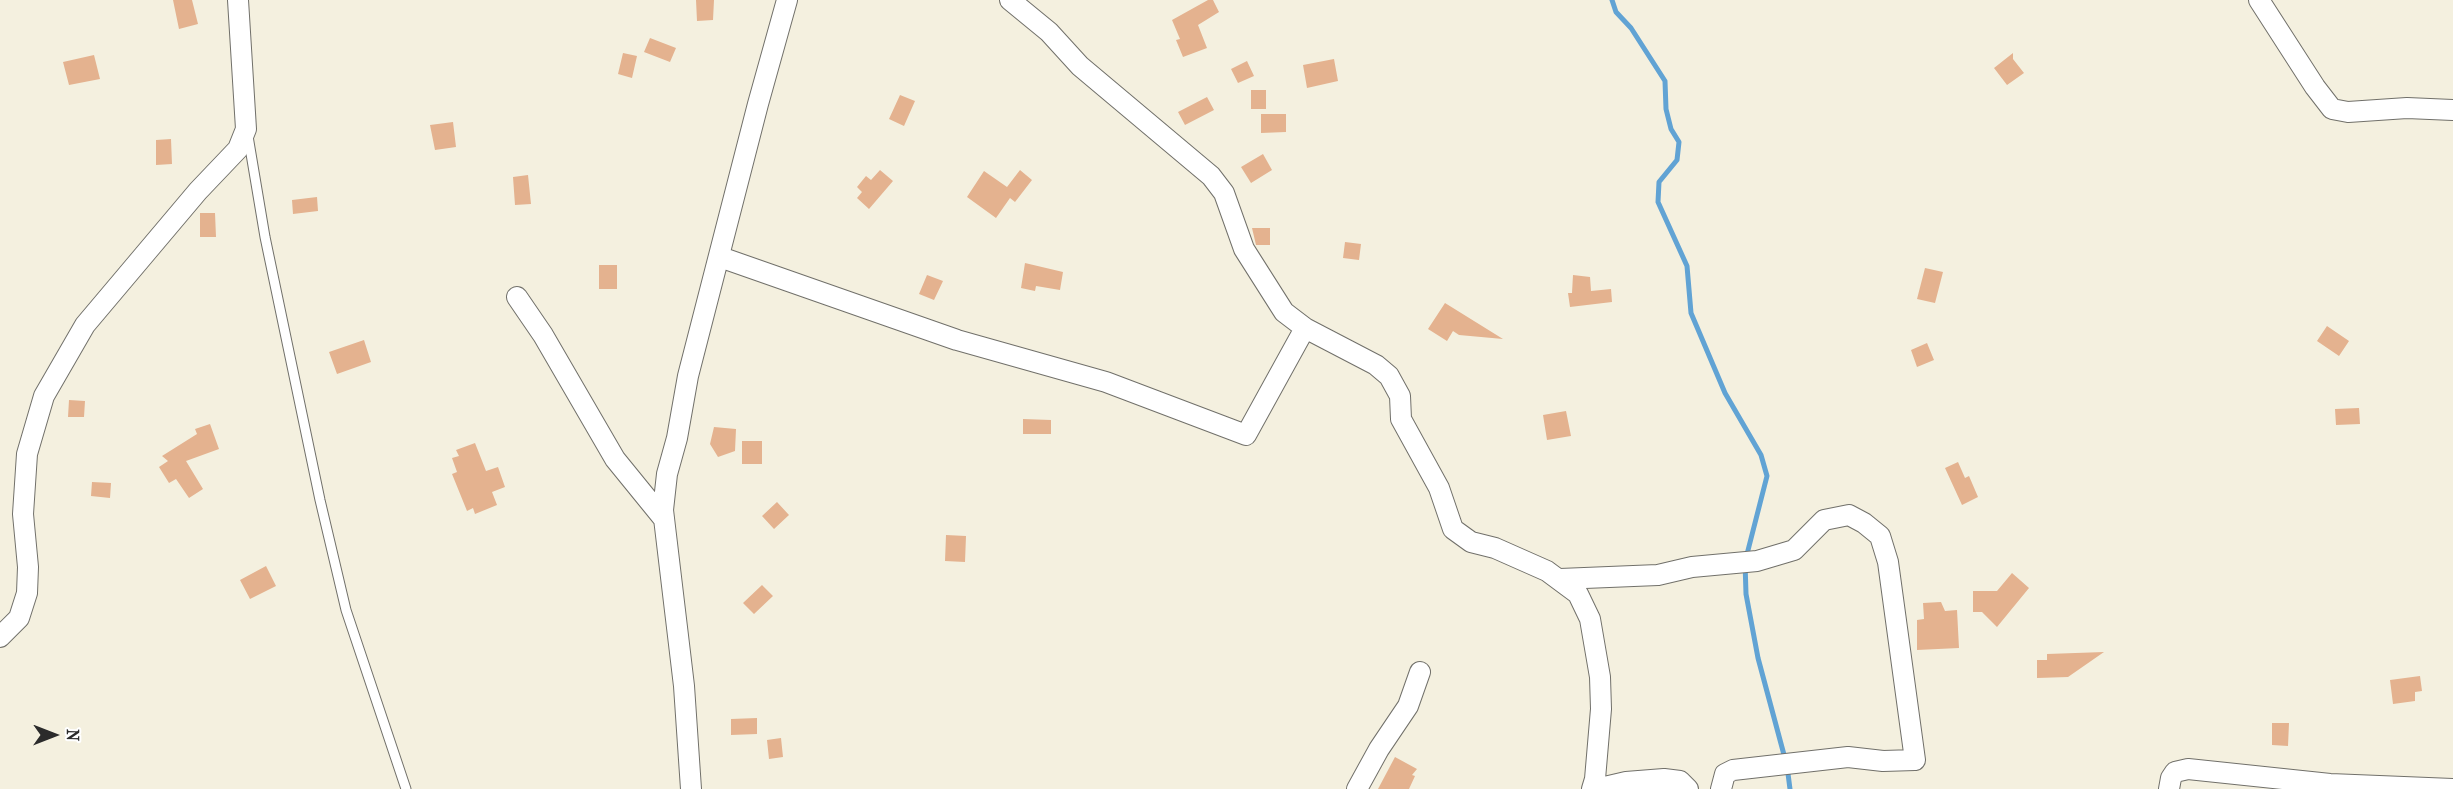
<!DOCTYPE html>
<style>
body{margin:0}
#map{position:relative;width:2453px;height:789px;overflow:hidden;background:#f4f0df;font-family:"IM FELL French Canon",serif}
canvas{display:block}
.north{position:absolute;left:24px;top:705px;width:60px;height:60px;-webkit-text-stroke:4px #fff;paint-order:stroke;rotate:90deg;font-size:16px;font-weight:700;line-height:24px;text-align:center;color:#2b2b2b}
.north::after{content:'';display:block;margin:auto;width:21px;height:27px;background:#2b2b2b;clip-path:polygon(50% 0,100% 100%,50% 72%,0 100%)}
</style>
<div id="map">
<canvas width="2453" height="789"></canvas>
<div class="north">N</div>
</div>
<script>
const context = document.querySelector('canvas').getContext('2d');
context.lineJoin = 'round';
const shape = rows => new Path2D(rows.map(r => 'M' + r).join(''));
function strokePath(path, color, width, dash) { context.strokeStyle = color; context.lineWidth = width; context.lineCap = dash ? 'butt' : 'round'; context.setLineDash(dash || []); context.stroke(path); }
function paint(path, color) { context.fillStyle = color; context.fill(path, 'evenodd'); }
const stream = shape([
 [1612,0,1616,12,1631,28,1665,81,1666,109,1671,129,1679,142,1677,160,1659,182,1658,202,1687,266,1691,313,1725,393,1761,455,1767,476,1745,562,1746,594,1758,658,1787,766,1790,789]
]);
const building = shape([
 [173,0,192,0,198,24,179,29],
 [696,0,714,0,713,20,697,21],
 [1208,0,1213,0,1219,12,1198,25,1207,48,1183,57,1176,40,1180,39,1172,20],
 [650,38,676,48,670,62,644,52],
 [623,53,637,56,632,78,618,74],
 [2013,53,2013,59,2024,73,2007,85,1994,68],
 [94,55,100,79,69,85,63,62],
 [1334,59,1338,81,1307,88,1303,65],
 [1247,61,1254,76,1238,83,1231,69],
 [1251,90,1266,90,1266,109,1251,109],
 [900,95,915,101,904,126,889,119],
 [1207,97,1214,110,1185,125,1178,112],
 [1261,114,1286,114,1286,132,1261,133],
 [453,122,456,147,435,150,430,125],
 [171,139,172,164,156,165,156,140],
 [1263,154,1272,170,1251,183,1241,167],
 [880,170,893,181,869,209,857,198,862,192,857,187,866,176,871,180],
 [1020,170,1032,180,1015,202,1010,198,996,218,967,197,984,171,1007,187],
 [528,175,531,204,515,205,513,177],
 [317,197,318,211,293,214,292,200],
 [200,213,215,213,216,237,200,237],
 [1252,228,1270,228,1270,245,1256,245],
 [1345,242,1361,244,1359,260,1343,258],
 [1025,263,1063,272,1060,290,1036,286,1035,291,1021,288],
 [599,265,617,265,617,289,599,289],
 [1925,268,1943,272,1935,303,1917,299],
 [927,275,943,281,934,300,919,294],
 [1573,275,1590,277,1591,291,1611,289,1612,302,1570,307,1568,293,1572,293],
 [1445,303,1503,339,1459,335,1453,331,1447,341,1428,329],
 [2327,326,2349,341,2339,356,2317,341],
 [364,340,371,362,337,374,329,352],
 [1927,343,1934,360,1917,367,1911,350],
 [69,400,85,401,84,417,68,417],
 [2359,408,2360,424,2336,425,2335,409],
 [1566,411,1571,436,1547,440,1543,415],
 [1023,419,1051,420,1051,434,1023,434],
 [210,424,219,449,186,461,203,489,189,498,176,479,169,483,159,467,168,461,162,456,197,434,195,429],
 [714,427,736,429,735,451,718,457,710,444],
 [742,441,762,441,762,464,742,464],
 [475,443,486,471,498,467,505,487,492,492,497,505,475,514,473,508,467,511,452,474,457,472,452,458,459,456,456,450],
 [1958,462,1965,478,1969,476,1978,497,1962,505,1945,468],
 [92,482,111,483,110,498,91,496],
 [777,502,789,515,774,529,762,516],
 [946,535,966,536,965,562,945,561],
 [266,566,276,586,250,599,240,580],
 [2012,573,2029,588,1997,627,1982,612,1973,612,1973,591,1997,591],
 [762,585,773,596,754,614,743,603],
 [1941,602,1945,611,1957,610,1959,648,1917,650,1917,620,1924,619,1923,603],
 [2104,652,2068,677,2037,678,2037,660,2047,660,2047,654],
 [2420,676,2422,691,2415,692,2415,701,2393,704,2390,680],
 [757,718,757,734,731,735,731,719],
 [2272,723,2289,723,2288,746,2272,745],
 [781,738,783,757,769,759,767,740],
 [1395,757,1417,769,1412,775,1415,776,1409,789,1378,789]
]);
const service = shape([
 [248,136,265,237,320,500,346,610,406,789]
]);
const minor = shape([
 [1010,0,1049,32,1080,66,1211,176,1224,193,1244,249,1284,312,1305,328,1376,365,1389,376,1400,396,1401,419,1439,488,1453,529,1471,542,1495,548,1547,571,1578,594,1590,619,1600,677,1601,709,1595,779,1592,789],
 [2259,0,2315,87,2332,109,2348,112,2407,108,2453,110],
 [720,257,957,340,1106,382,1246,435,1305,328],
 [517,297,543,335,615,459,663,518],
 [1560,579,1658,575,1692,567,1757,561,1794,550,1824,520,1849,515,1864,523,1880,536,1888,562,1915,760,1883,761,1848,757,1733,770,1725,774,1721,789],
 [0,637,19,618,27,593,28,567,23,514,27,454,44,396,85,325,198,191,238,149,246,129,238,0],
 [691,789,684,686,663,510,667,474,677,438,688,376,758,104,787,0],
 [1357,789,1379,749,1408,706,1420,672],
 [1596,789,1626,782,1664,779,1680,781,1688,789],
 [2169,789,2171,778,2175,772,2188,769,2330,784,2453,789]
]);
strokePath(stream, '#61a3d4', 5);
paint(building, '#e4b28f');
strokePath(service, '#71706a', 11);
strokePath(minor, '#71706a', 22);
strokePath(service, '#fff', 9);
strokePath(minor, '#fff', 20);
</script>
